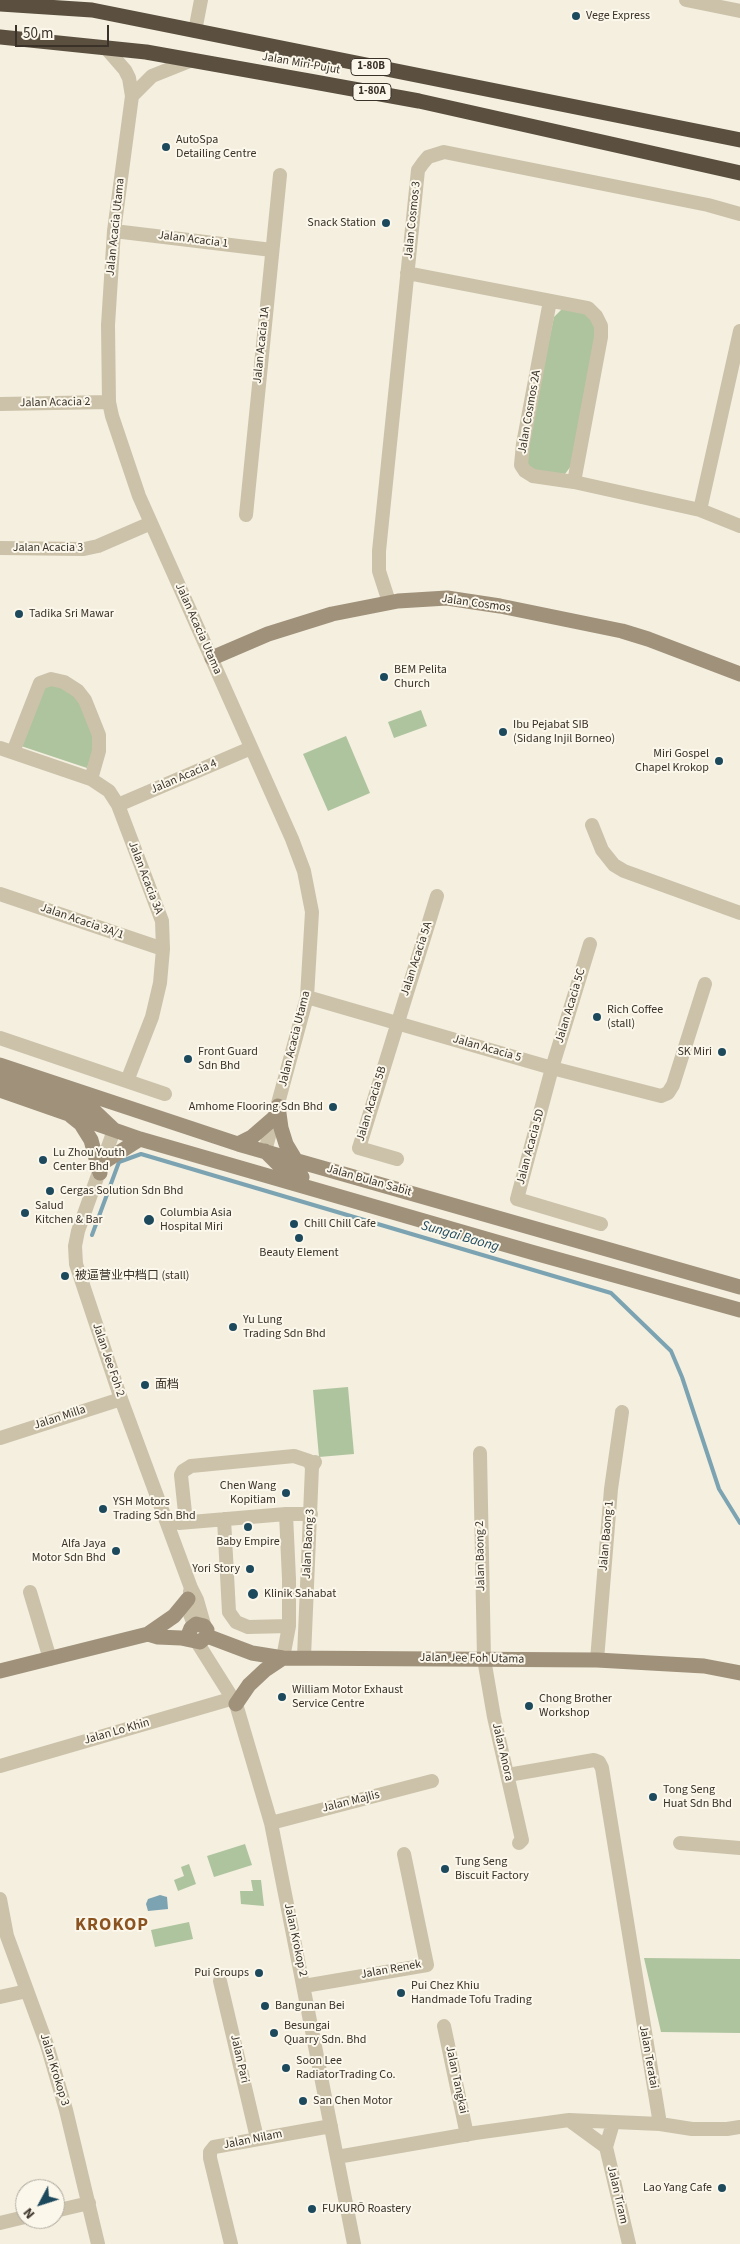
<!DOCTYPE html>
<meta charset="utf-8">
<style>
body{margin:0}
#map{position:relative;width:740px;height:2244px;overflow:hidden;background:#f4efdf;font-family:"Source Sans 3",sans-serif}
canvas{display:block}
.north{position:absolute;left:15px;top:2179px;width:50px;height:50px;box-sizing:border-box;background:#fbf7eb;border:1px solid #aea89d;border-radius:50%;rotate:230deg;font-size:14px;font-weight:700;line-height:20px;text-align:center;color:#3a3229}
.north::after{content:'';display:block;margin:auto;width:18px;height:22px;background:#1d495d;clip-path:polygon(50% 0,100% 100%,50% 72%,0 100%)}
.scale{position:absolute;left:15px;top:25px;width:94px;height:22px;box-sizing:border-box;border:2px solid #3a3229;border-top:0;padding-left:6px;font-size:15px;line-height:18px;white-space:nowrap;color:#3a3229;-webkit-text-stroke:4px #fbf7eb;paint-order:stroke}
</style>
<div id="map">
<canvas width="740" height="2244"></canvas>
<div class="north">N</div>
<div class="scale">50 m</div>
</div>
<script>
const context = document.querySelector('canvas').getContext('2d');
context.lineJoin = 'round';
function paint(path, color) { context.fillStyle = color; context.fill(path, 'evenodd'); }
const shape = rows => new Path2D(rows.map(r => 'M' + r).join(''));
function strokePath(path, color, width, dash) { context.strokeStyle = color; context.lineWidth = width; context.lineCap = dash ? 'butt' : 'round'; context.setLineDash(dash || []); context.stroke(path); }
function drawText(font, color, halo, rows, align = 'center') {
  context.font = font + ' "Source Sans 3","Noto Sans SC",sans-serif'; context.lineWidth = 4; context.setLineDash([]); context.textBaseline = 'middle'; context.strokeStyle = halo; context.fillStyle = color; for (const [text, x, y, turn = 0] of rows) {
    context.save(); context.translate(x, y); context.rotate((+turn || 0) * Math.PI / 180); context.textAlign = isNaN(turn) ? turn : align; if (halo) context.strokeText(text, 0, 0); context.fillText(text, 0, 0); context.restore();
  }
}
const green = shape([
 [562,309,589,314,597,324,571,466,565,474,530,470,524,457,554,317],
 [46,682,69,689,81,700,96,742,87,768,21,746],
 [421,710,427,726,394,738,388,722],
 [346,736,370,793,328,811,303,754],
 [348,1387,354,1454,319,1457,313,1390],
 [245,1844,252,1865,214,1877,207,1856],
 [189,1864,196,1884,178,1891,174,1880,184,1876,181,1867],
 [251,1880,261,1880,264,1906,241,1904,240,1891,253,1891],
 [189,1922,193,1939,155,1947,151,1930],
 [644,1958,740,1959,740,2033,661,2032]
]);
const water = shape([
 [160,1895,167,1897,168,1909,148,1911,146,1904,148,1899]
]);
const stream = shape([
 [92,1235,119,1162,141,1154,611,1293,671,1351,682,1377,719,1489,740,1523]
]);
const street = shape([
 [686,0,740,11],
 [195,31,201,0],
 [105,47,125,70,129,78,132,96,114,231,108,325,109,402,112,416,139,496,292,839,304,871,312,912,307,997,265,1151],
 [132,96,152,76,192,60],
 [114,231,272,250],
 [407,273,588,308,596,316,601,326,601,337,574,482],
 [550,301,523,444,521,465,525,471,533,476,574,482,700,510,740,526],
 [0,404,109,402],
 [700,510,740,331],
 [246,515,280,175],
 [0,548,84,549,98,546,151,523],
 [389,602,379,571,379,551,418,170,423,163,428,157,444,152,708,205,740,214],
 [0,748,91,779,109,791,118,805,162,921,163,949,160,983,152,1017,127,1081],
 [13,752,40,683,51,679,64,682,78,691,85,700,99,735,99,751,91,779],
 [118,805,251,748],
 [592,825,602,850,614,865,624,871,740,913],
 [0,894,163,949],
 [590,944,552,1068,517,1199,601,1224],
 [307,997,552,1068,661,1096,668,1093,673,1085,705,984],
 [0,1038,165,1094],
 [114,1130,78,1231,75,1246,76,1264,121,1399,191,1588,197,1600,205,1628],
 [397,1159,359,1148,437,896],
 [0,1438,121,1399],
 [480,1453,484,1659,494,1717,522,1840,519,1843],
 [224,1519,229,1612,236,1622,248,1627,289,1626],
 [186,1522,181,1475,183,1471,191,1466,294,1456,309,1461,312,1467],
 [179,1523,286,1514,311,1514],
 [190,1591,190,1614,194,1625],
 [30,1592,50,1659],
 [197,1642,236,1704,271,1823,354,2244],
 [304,1657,312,1467,315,1462],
 [283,1658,289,1626,289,1579,286,1514],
 [597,1660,611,1489,622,1412],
 [0,1766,234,1698],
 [271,1823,432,1781],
 [680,1843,740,1848],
 [0,1899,7,1936,47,2045,66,2110,98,2244],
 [220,1981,257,2138],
 [304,1986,427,1965,404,1854],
 [0,1997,27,1991],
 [444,2026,467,2135],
 [569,2120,606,2147],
 [613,2123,606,2147,629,2244],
 [660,2124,692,2129,727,2129,740,2127],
 [337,2157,475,2133,569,2120,660,2124,602,1768,599,1762,594,1760,508,1775],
 [55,2211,89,2203],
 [0,2223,25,2217],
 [231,2244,210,2158,210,2152,214,2147,331,2126]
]);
const secondary = shape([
 [212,658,268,634,332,614,398,601,447,598,500,606,622,631,648,639,740,674],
 [0,1065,238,1144,740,1287],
 [0,1076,91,1108,113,1129],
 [0,1090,140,1139,531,1252,740,1310],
 [278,1106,281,1128,286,1144,295,1159],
 [71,1116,81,1124,91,1140,100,1173],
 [238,1144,252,1137,275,1117],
 [265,1151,283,1169,302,1177],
 [104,1162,140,1139],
 [148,1634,158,1637,181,1638,200,1642,207,1636,207,1630,204,1626,196,1624,191,1628,189,1633,192,1640],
 [148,1634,174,1616,188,1599],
 [207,1636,252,1653,283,1658,597,1660,704,1666,740,1673],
 [0,1671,148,1634],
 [236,1704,249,1685,265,1670,283,1658]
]);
const highway = shape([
 [0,4,92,10,740,140],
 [0,37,146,52,309,81,419,101,740,173]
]);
const markers = [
 [576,16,5,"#1d495d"],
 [166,147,5,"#1d495d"],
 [386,223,5,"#1d495d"],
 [19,614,5,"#1d495d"],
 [384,677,5,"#1d495d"],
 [503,732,5,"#1d495d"],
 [719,761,5,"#1d495d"],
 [597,1017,5,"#1d495d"],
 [722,1052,5,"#1d495d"],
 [188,1059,5,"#1d495d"],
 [333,1107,5,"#1d495d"],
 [43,1160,5,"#1d495d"],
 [50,1191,5,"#1d495d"],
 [25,1213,5,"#1d495d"],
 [149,1220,6,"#1d495d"],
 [294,1224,5,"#1d495d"],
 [299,1238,5,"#1d495d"],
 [65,1276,5,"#1d495d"],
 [233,1327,5,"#1d495d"],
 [145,1385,5,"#1d495d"],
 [286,1493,5,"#1d495d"],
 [103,1509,5,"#1d495d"],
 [248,1527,5,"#1d495d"],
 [116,1551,5,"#1d495d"],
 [250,1569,5,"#1d495d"],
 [253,1594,6,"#1d495d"],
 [282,1697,5,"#1d495d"],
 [529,1706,5,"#1d495d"],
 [653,1797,5,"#1d495d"],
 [445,1869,5,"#1d495d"],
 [259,1973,5,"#1d495d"],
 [401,1993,5,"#1d495d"],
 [265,2006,5,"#1d495d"],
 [274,2033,5,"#1d495d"],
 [286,2068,5,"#1d495d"],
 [303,2101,5,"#1d495d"],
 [722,2188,5,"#1d495d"],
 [312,2209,5,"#1d495d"]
];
const shields = [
 [371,67,40],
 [372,92,38]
];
const shieldNames = [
 ["1-80B",371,67],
 ["1-80A",372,92]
];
const poiNames = [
 ["Vege Express",586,16],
 ["AutoSpa",176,140],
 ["Detailing Centre",176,154],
 ["Snack Station",376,223,"right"],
 ["Tadika Sri Mawar",29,614],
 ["BEM Pelita",394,670],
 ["Church",394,684],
 ["Ibu Pejabat SIB",513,725],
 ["(Sidang Injil Borneo)",513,739],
 ["Miri Gospel",709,754,"right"],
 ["Chapel Krokop",709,768,"right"],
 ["Rich Coffee",607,1010],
 ["(stall)",607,1024],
 ["Front Guard",198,1052],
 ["Sdn Bhd",198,1066],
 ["SK Miri",712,1052,"right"],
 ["Amhome Flooring Sdn Bhd",323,1107,"right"],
 ["Lu Zhou Youth",53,1153],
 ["Center Bhd",53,1167],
 ["Cergas Solution Sdn Bhd",60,1191],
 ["Salud",35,1206],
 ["Kitchen & Bar",35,1220],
 ["Columbia Asia",160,1213],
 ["Hospital Miri",160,1227],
 ["Chill Chill Cafe",304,1224],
 ["Beauty Element",299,1253,"center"],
 ["被逼营业中档口 (stall)",75,1276],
 ["Yu Lung",243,1320],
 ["Trading Sdn Bhd",243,1334],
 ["面档",155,1385],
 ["Chen Wang",276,1486,"right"],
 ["Kopitiam",276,1500,"right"],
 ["YSH Motors",113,1502],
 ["Trading Sdn Bhd",113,1516],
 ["Baby Empire",248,1542,"center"],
 ["Alfa Jaya",106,1544,"right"],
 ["Motor Sdn Bhd",106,1558,"right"],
 ["Yori Story",240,1569,"right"],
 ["Klinik Sahabat",264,1594],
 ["William Motor Exhaust",292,1690],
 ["Service Centre",292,1704],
 ["Chong Brother",539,1699],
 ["Workshop",539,1713],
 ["Tong Seng",663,1790],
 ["Huat Sdn Bhd",663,1804],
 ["Tung Seng",455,1862],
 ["Biscuit Factory",455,1876],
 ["Pui Groups",249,1973,"right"],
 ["Pui Chez Khiu",411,1986],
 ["Handmade Tofu Trading",411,2000],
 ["Bangunan Bei",275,2006],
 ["Besungai",284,2026],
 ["Quarry Sdn. Bhd",284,2040],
 ["Soon Lee",296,2061],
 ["RadiatorTrading Co.",296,2075],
 ["San Chen Motor",313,2101],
 ["Lao Yang Cafe",712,2188,"right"],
 ["FUKURŌ Roastery",322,2209]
];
const streetNames = [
 ["Jalan Miri-Pujut",301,64,10],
 ["Jalan Cosmos 3",413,220,-84],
 ["Jalan Acacia Utama",116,227,-84],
 ["Jalan Acacia 1",193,240,7],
 ["Jalan Acacia 1A",262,345,-84],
 ["Jalan Acacia 2",55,403,-1],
 ["Jalan Cosmos 2A",530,412,-80],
 ["Jalan Acacia 3",48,548],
 ["Jalan Cosmos",476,604,8],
 ["Jalan Acacia Utama",198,629,66],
 ["Jalan Acacia 4",184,777,-23],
 ["Jalan Acacia 3A",145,878,69],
 ["Jalan Acacia 3A/1",82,922,19],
 ["Jalan Acacia 5A",417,959,-72],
 ["Jalan Acacia 5C",571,1006,-73],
 ["Jalan Acacia Utama",295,1039,-76],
 ["Jalan Acacia 5",487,1049,16],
 ["Jalan Acacia 5B",372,1104,-73],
 ["Jalan Acacia 5D",531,1147,-75],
 ["Jalan Bulan Sabit",369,1181,16],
 ["Jalan Jee Foh 2",108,1360,71],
 ["Jalan Milla",60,1418,-18],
 ["Jalan Baong 1",607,1536,-85],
 ["Jalan Baong 3",309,1544,-87],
 ["Jalan Baong 2",481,1556,-91],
 ["Jalan Jee Foh Utama",472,1659,1],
 ["Jalan Lo Khin",117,1732,-16],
 ["Jalan Anora",502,1752,77],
 ["Jalan Majlis",351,1802,-14],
 ["Jalan Krokop 2",295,1940,78],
 ["Jalan Renek",391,1970,-10],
 ["Jalan Teratai",648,2057,80],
 ["Jalan Pari",239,2059,77],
 ["Jalan Krokop 3",54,2070,73],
 ["Jalan Tangkai",456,2080,78],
 ["Jalan Nilam",253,2140,-11],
 ["Jalan Tiram",617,2195,77]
];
const waterNames = [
 ["Sungai Baong",460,1237,16]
];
const districtNames = [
 ["KROKOP",112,1926]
];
paint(green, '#aec49e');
paint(water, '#7ca3b2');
strokePath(stream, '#7ca3b2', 4);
strokePath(street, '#ccc2aa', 14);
strokePath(secondary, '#a0917b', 15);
strokePath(highway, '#5b4f40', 15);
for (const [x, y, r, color] of markers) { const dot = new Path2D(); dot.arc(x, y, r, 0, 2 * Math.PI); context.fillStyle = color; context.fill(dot); strokePath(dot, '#fbf7eb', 2); }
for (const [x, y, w] of shields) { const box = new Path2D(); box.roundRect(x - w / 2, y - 8.5, w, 17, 4); context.fillStyle = '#fbf7eb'; context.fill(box); strokePath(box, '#3a3229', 1); }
drawText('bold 11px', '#3a3229', null, shieldNames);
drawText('12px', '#3a3229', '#fbf7eb', poiNames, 'left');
drawText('12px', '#3a3229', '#fbf7eb', streetNames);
drawText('italic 14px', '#1d495d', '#fbf7eb', waterNames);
context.letterSpacing = '1px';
drawText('bold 18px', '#8b5320', '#fbf7eb', districtNames);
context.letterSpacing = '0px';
</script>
